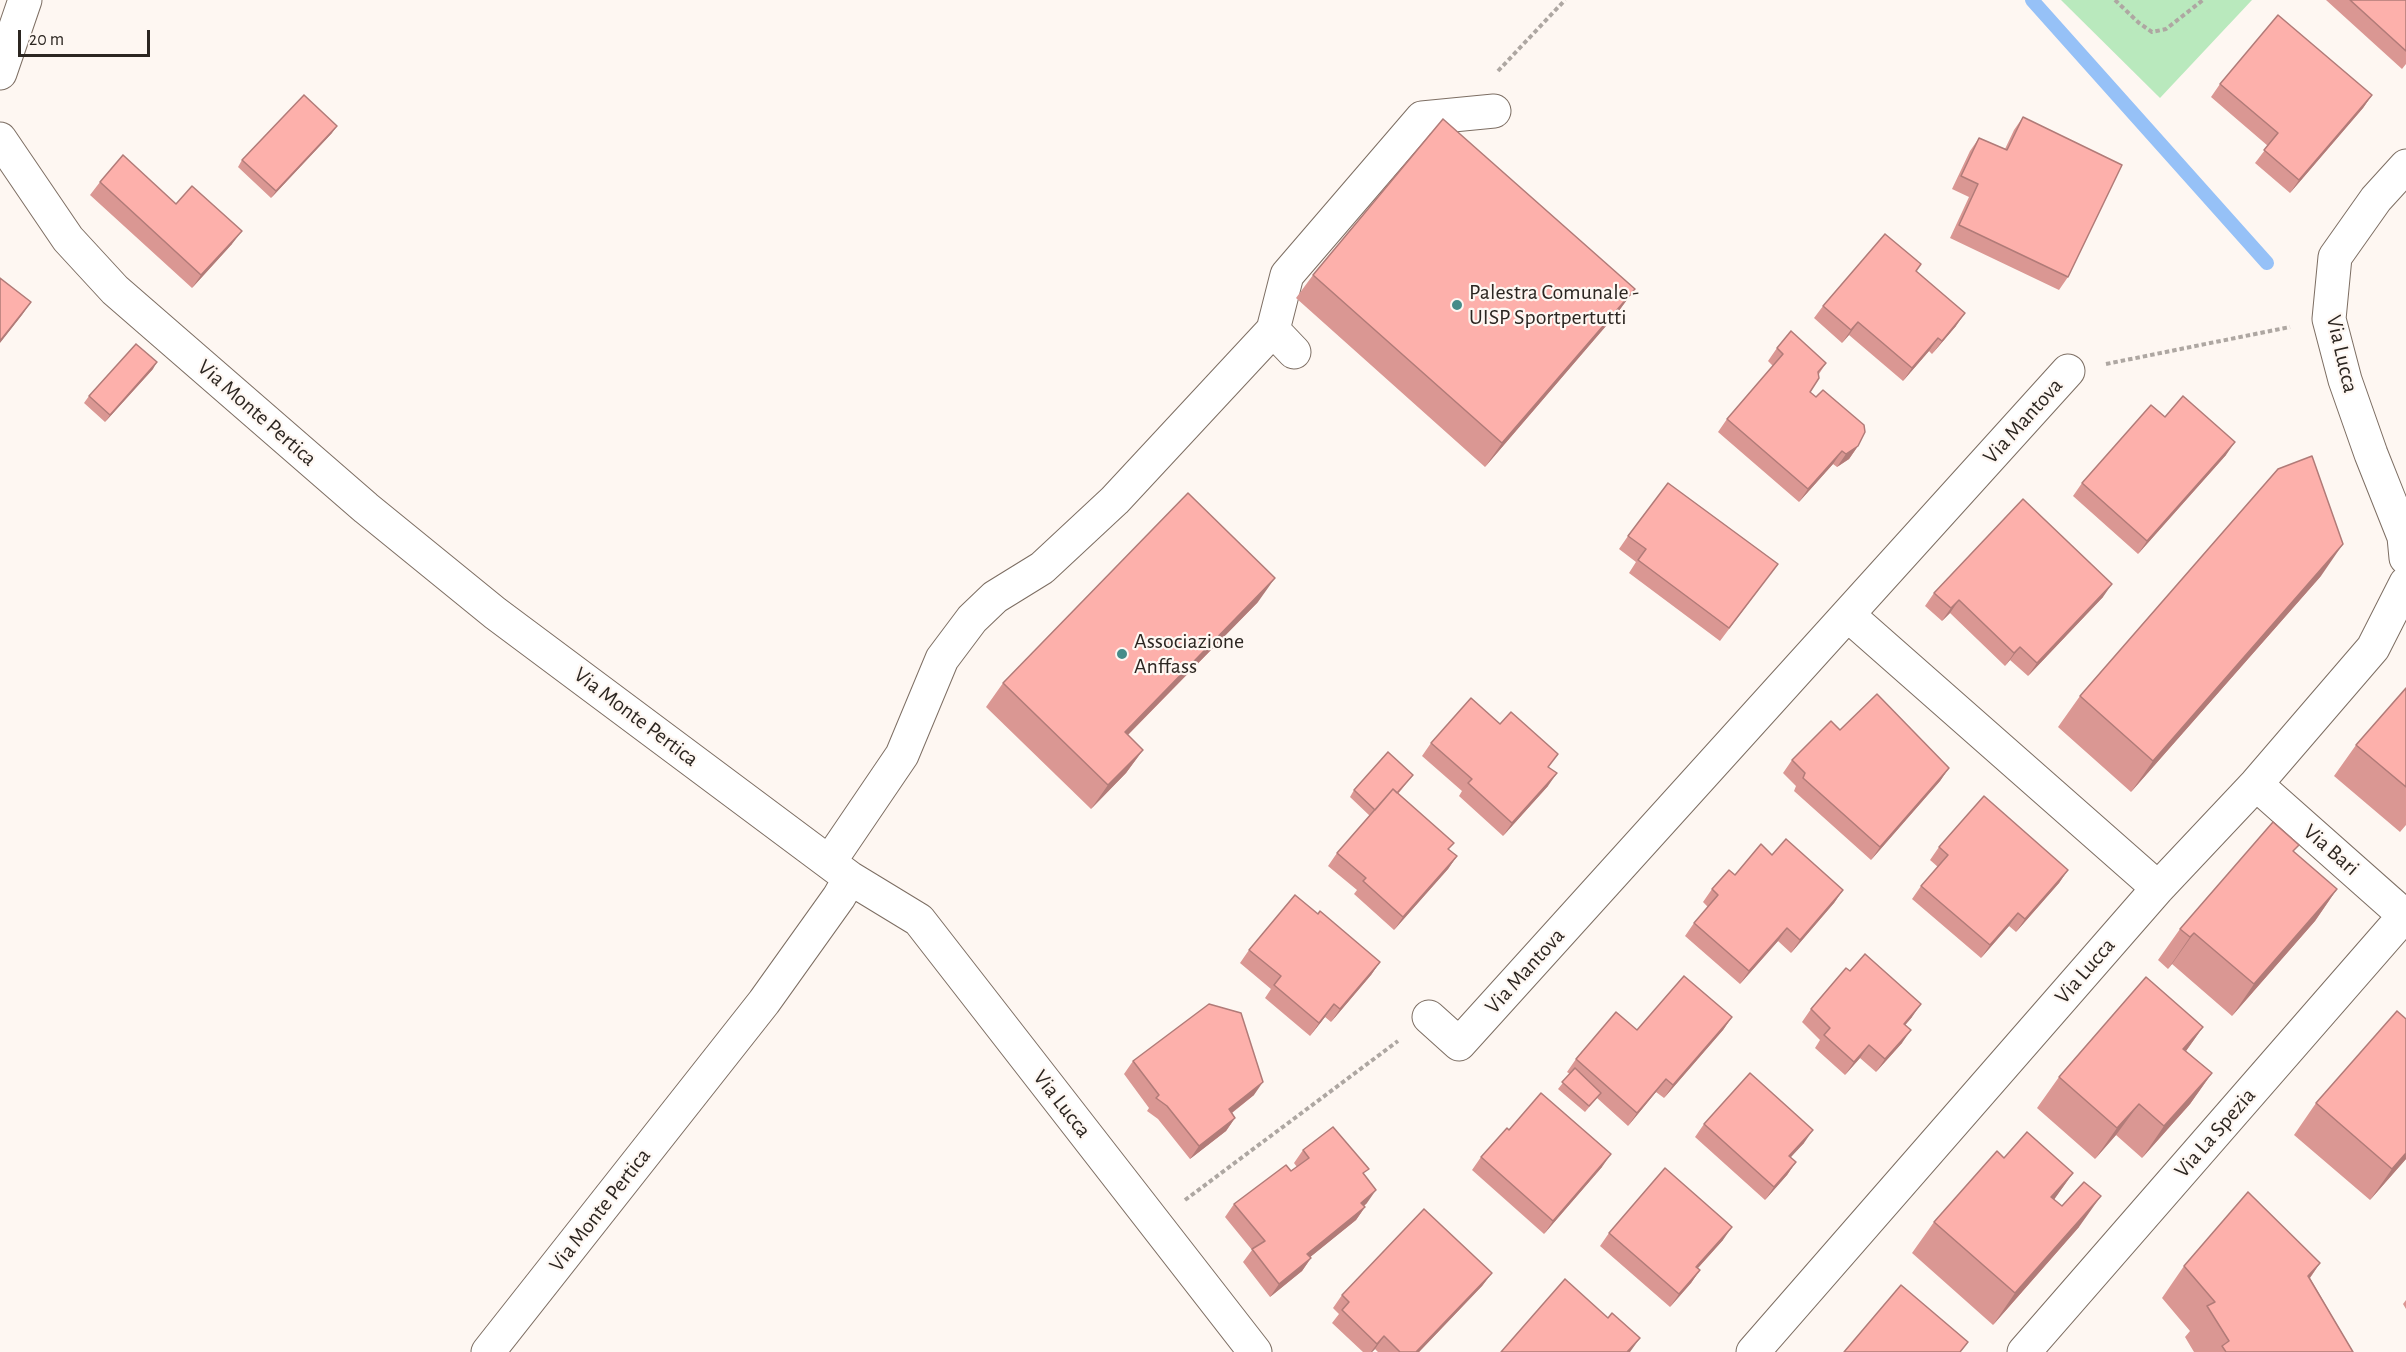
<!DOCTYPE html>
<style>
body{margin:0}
#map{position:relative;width:2406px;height:1352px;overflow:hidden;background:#fef7f2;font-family:"Alegreya Sans",sans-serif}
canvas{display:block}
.scale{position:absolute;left:18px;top:30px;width:132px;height:27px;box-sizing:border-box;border:3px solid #2c2621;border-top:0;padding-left:8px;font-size:18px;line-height:21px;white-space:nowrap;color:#2c2621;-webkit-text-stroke:4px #fef7f2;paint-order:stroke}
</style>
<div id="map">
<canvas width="2406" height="1352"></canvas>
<div class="scale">20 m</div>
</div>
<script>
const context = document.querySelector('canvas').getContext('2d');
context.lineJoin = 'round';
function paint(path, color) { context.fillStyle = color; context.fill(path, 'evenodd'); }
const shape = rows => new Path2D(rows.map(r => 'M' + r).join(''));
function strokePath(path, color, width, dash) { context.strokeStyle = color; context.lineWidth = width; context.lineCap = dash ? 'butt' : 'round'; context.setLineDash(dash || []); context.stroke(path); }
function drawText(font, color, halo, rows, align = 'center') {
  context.font = font + ' "Alegreya Sans",sans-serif'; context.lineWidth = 4.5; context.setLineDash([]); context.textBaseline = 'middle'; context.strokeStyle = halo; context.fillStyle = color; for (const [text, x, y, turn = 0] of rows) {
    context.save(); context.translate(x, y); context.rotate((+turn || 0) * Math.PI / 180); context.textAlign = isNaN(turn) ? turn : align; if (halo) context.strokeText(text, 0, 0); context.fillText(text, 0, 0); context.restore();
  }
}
const green = shape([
 [2061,0,2252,0,2160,98]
]);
const stream = shape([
 [2032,0,2267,263]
]);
const path = shape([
 [2115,0,2139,23,2152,32,2166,29,2203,0],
 [1498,71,1565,0],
 [2106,364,2290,327],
 [1185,1200,1398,1041]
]);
const minor = shape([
 [0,73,25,0],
 [0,139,68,239,115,290,366,508,495,613,850,878,919,920,1255,1352],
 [2406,166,2376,199,2335,257,2329,319,2345,380,2371,454,2404,537,2406,558],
 [1273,330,1287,275,1422,118,1494,111],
 [1848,615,2158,888],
 [2256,784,2406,917],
 [830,861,902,755,942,659,972,619,995,597,1042,568,1115,500,1273,330,1294,352],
 [1429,1017,1459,1044,2068,371],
 [488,1352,764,1002,839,897,850,878],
 [1753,1352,2158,888,2256,784,2373,648,2406,583],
 [2024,1352,2405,915]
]);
const wall = shape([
 [2326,0,2406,0,2406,64,2402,69],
 [2220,84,2372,95,2363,108,2290,193,2255,163,2268,146,2211,97],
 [2023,117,2068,277,2059,290,1950,238,1969,197,1952,189,1970,151,1979,138,2005,149,2014,130],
 [332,133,271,198,238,167,242,160],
 [100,182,176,204,232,244,192,288,90,195],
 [1921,264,1916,271,1956,326,1932,354,1929,351,1903,381,1849,335,1842,343,1814,318,1823,306],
 [1313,275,1635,289,1618,312,1485,467,1296,298],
 [1777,348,1826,363,1819,374,1810,392,1858,446,1849,459,1837,467,1833,464,1799,502,1718,432,1727,419,1773,366,1768,361],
 [153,369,105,422,84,403,89,396],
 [2165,417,2226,455,2138,554,2073,496,2082,483],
 [1628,536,1778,564,1720,641,1629,573,1636,562,1619,549],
 [2321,576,2131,792,2058,727,2080,696],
 [1934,593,2103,597,2028,676,2010,660,2005,666,1950,613,1942,621,1925,606],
 [1258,602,1128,735,1143,750,1126,773,1091,809,986,707,1003,683],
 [2406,688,2406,825,2400,832,2334,776,2356,745],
 [1500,724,1549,767,1548,786,1503,836,1459,796,1462,791,1422,756,1431,743],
 [1840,730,1949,768,1940,781,1871,860,1794,791,1796,786,1783,773,1792,760],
 [1413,775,1398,794,1449,850,1457,856,1448,869,1394,930,1354,894,1357,890,1328,866,1337,853,1370,816,1350,797,1354,790],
 [1939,847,2068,870,2059,883,2016,932,2009,926,1981,958,1912,899,1921,886,1938,867,1930,860],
 [2294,852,2337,889,2315,921,2232,1016,2172,964,2168,969,2158,960,2180,929],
 [1772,855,1843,890,1834,903,1791,953,1778,941,1740,984,1685,936,1694,923,1708,907,1703,902,1712,889,1735,875],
 [1249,950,1380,962,1371,975,1331,1022,1325,1017,1310,1036,1265,998,1271,989,1240,963],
 [1811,1009,1912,1017,1905,1025,1902,1043,1876,1072,1860,1058,1845,1075,1815,1048,1820,1040,1802,1022],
 [1732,1017,1723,1030,1664,1098,1656,1092,1628,1126,1597,1098,1585,1112,1558,1089,1570,1074,1567,1072,1576,1059,1637,1030],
 [2203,1027,2186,1051,2212,1073,2190,1104,2142,1158,2116,1135,2095,1159,2037,1108,2059,1077],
 [1133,1061,1254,1095,1232,1113,1235,1118,1226,1131,1190,1159,1158,1119,1147,1111,1149,1108,1124,1074],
 [2316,1103,2406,1159,2370,1200,2294,1135],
 [1704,1124,1804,1143,1790,1157,1796,1162,1787,1175,1765,1200,1695,1137],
 [1509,1130,1602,1167,1544,1234,1472,1170,1481,1157],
 [1303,1150,1365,1175,1367,1203,1364,1206,1365,1207,1356,1220,1310,1257,1311,1258,1302,1271,1270,1297,1243,1262,1252,1250,1225,1217,1234,1204,1297,1167,1294,1163],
 [2004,1158,2073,1173,2054,1199,2079,1227,1993,1325,1912,1253,1934,1222],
 [1609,1233,1723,1240,1698,1268,1700,1270,1691,1283,1670,1307,1600,1246],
 [2320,1263,2310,1278,2353,1352,2194,1352,2185,1337,2190,1331,2162,1298,2184,1266],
 [1492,1273,1482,1286,1419,1352,1378,1352,1375,1349,1372,1352,1363,1352,1332,1323,1339,1314,1333,1308,1342,1295],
 [2406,1300,2406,1309,2403,1304]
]);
const shadedWall = shape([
 [2372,95,2363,108,2290,193,2299,180],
 [337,126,332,133,271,198,276,191],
 [242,231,232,244,192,288,201,275],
 [1635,289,1618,312,1485,467,1502,443],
 [31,302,22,315,0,343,0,341],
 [1965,313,1956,326,1932,354,1942,341],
 [1858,322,1849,335,1842,343,1851,330],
 [1938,338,1929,351,1903,381,1912,368],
 [157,362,153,369,105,422,110,415],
 [2235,442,2226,455,2138,554,2147,541],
 [1858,446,1849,459,1837,467,1846,454],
 [1842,451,1833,464,1799,502,1808,489],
 [2343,544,2321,576,2131,792,2153,761],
 [1275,578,1258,602,1108,755,1125,732],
 [2112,584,2103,597,2028,676,2037,663],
 [1959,600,1950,613,1942,621,1951,608],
 [2020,647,2010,660,2005,666,2014,653],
 [1143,750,1126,773,1091,809,1108,785],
 [1949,768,1940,781,1871,860,1880,847],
 [1557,773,1548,786,1503,836,1512,823],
 [1457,856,1448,869,1394,930,1403,917],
 [2068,870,2059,883,2016,932,2025,919],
 [2337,889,2315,921,2232,1016,2254,984],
 [1843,890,1834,903,1791,953,1800,940],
 [2018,913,2009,926,1981,958,1990,945],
 [1787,928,1778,941,1740,984,1749,971],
 [2194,933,2172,964,2168,969,2190,937],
 [1380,962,1371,975,1331,1022,1340,1009],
 [1334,1004,1325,1017,1310,1036,1319,1023],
 [1921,1004,1912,1017,1895,1037,1904,1024],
 [1732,1017,1723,1030,1664,1098,1673,1085],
 [2203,1027,2181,1058,2183,1049],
 [1911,1030,1902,1043,1876,1072,1885,1059],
 [1869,1045,1860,1058,1845,1075,1854,1062],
 [2212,1073,2190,1104,2142,1158,2164,1126],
 [1666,1079,1656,1092,1628,1126,1637,1113],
 [1263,1082,1254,1095,1220,1122,1229,1109],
 [2139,1104,2116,1135,2095,1159,2117,1128],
 [1235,1118,1226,1131,1190,1159,1199,1146],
 [1813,1130,1804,1143,1780,1169,1789,1156],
 [2406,1153,2406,1159,2370,1200,2392,1169],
 [1611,1154,1602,1167,1544,1234,1553,1221],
 [1796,1162,1787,1175,1765,1200,1774,1187],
 [2073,1173,2051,1204,2051,1197],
 [1376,1190,1367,1203,1352,1216,1361,1203],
 [2101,1196,2079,1227,1993,1325,2015,1293],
 [1365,1207,1356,1220,1298,1267,1307,1254],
 [1732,1227,1723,1240,1687,1280,1696,1267],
 [1311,1258,1302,1271,1270,1297,1279,1284],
 [2320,1263,2298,1295,2308,1276],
 [1700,1270,1691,1283,1670,1307,1679,1294],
 [1492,1273,1482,1286,1419,1352,1416,1352],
 [1384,1336,1375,1349,1372,1352,1371,1352,1377,1344],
 [1640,1338,1630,1352,1627,1352]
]);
const building = shape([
 [2350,0,2406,0,2406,51,2350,0],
 [2278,15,2372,95,2299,180,2264,150,2278,133,2220,84,2278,15],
 [304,95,337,126,276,191,242,160,304,95],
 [2023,117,2122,165,2068,277,1959,225,1978,184,1961,176,1979,138,2007,150,2023,117],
 [1443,119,1635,289,1502,443,1313,275,1443,119],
 [123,155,176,204,192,186,242,231,201,275,100,182,123,155],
 [1885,234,1921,264,1916,271,1965,313,1942,341,1938,338,1912,368,1858,322,1851,330,1823,306,1885,234],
 [0,278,31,302,0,341,0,278],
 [1791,331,1826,363,1818,372,1819,378,1810,392,1816,397,1823,390,1864,425,1865,432,1858,446,1846,454,1842,451,1808,489,1727,419,1783,354,1777,348,1791,331],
 [136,344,157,362,110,415,89,396,136,344],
 [2183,396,2235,442,2147,541,2082,483,2151,405,2165,417,2183,396],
 [2312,456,2343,544,2153,761,2080,696,2278,469,2312,456],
 [1668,483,1778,564,1729,628,1638,560,1646,549,1628,536,1668,483],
 [1188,493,1275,578,1125,732,1143,750,1108,785,1003,683,1188,493],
 [2023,499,2112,584,2037,663,2020,647,2014,653,1959,600,1951,608,1934,593,2023,499],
 [2406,688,2406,787,2356,745,2406,688],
 [1877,694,1949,768,1880,847,1803,778,1805,773,1792,760,1831,721,1840,730,1877,694],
 [1471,698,1500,724,1511,712,1558,754,1548,767,1557,773,1512,823,1468,783,1472,779,1431,743,1471,698],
 [1388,752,1413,775,1397,793,1393,789,1375,810,1354,790,1388,752],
 [1393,789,1454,843,1448,849,1457,856,1403,917,1363,881,1366,878,1337,853,1393,789],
 [1984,796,2068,870,2025,919,2018,913,1990,945,1921,886,1948,855,1939,847,1984,796],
 [2273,822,2299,845,2293,851,2337,889,2254,984,2194,933,2190,937,2180,929,2273,822],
 [1786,839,1843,890,1800,940,1787,928,1749,971,1694,923,1718,895,1712,889,1729,870,1735,875,1761,844,1772,855,1786,839],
 [1295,895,1318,914,1320,911,1380,962,1340,1009,1334,1004,1319,1023,1274,985,1281,976,1249,950,1295,895],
 [1865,954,1921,1004,1904,1024,1911,1030,1885,1059,1869,1045,1854,1062,1824,1035,1830,1028,1811,1009,1846,968,1850,971,1865,954],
 [1684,976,1732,1017,1673,1085,1666,1079,1637,1113,1576,1059,1616,1012,1637,1030,1684,976],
 [2146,977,2203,1027,2183,1049,2212,1073,2164,1126,2139,1104,2117,1128,2059,1077,2146,977],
 [1209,1004,1241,1013,1263,1082,1229,1109,1235,1118,1199,1146,1167,1106,1156,1098,1159,1095,1133,1061,1209,1004],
 [2397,1011,2406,1019,2406,1153,2392,1169,2316,1103,2397,1011],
 [1575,1068,1601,1093,1589,1106,1562,1082,1575,1068],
 [1750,1073,1813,1130,1789,1156,1796,1162,1774,1187,1704,1124,1750,1073],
 [1541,1093,1611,1154,1553,1221,1481,1157,1507,1128,1509,1130,1541,1093],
 [1333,1127,1369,1169,1363,1173,1376,1190,1361,1203,1365,1207,1307,1254,1311,1258,1279,1284,1252,1249,1265,1241,1234,1204,1286,1165,1291,1171,1309,1158,1303,1150,1333,1127],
 [2027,1132,2073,1173,2051,1197,2062,1206,2084,1182,2101,1196,2015,1293,1934,1222,1997,1151,2004,1158,2027,1132],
 [1665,1168,1732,1227,1696,1267,1700,1270,1679,1294,1609,1233,1665,1168],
 [2248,1192,2320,1263,2308,1276,2353,1352,2226,1352,2222,1346,2229,1341,2207,1306,2215,1302,2184,1266,2248,1192],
 [1424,1209,1492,1273,1416,1352,1400,1352,1384,1336,1377,1344,1342,1310,1349,1302,1342,1295,1424,1209],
 [1565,1279,1608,1318,1612,1313,1640,1338,1627,1352,1501,1352,1565,1279],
 [1901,1285,1968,1342,1960,1352,1844,1352,1901,1285]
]);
const markers = [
 [1457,305,6,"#458c89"],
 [1122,654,6,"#458c89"]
];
const poiNames = [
 ["Palestra Comunale -",1469,292],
 ["UISP Sportpertutti",1469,317],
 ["Associazione",1134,641],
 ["Anffass",1134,666]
];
const streetNames = [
 ["Via Lucca",2342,354,77],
 ["Via Monte Pertica",257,413,41],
 ["Via Mantova",2023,421,-48],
 ["Via Monte Pertica",636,717,37],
 ["Via Bari",2331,850,41],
 ["Via Mantova",1525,971,-48],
 ["Via Lucca",2085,971,-49],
 ["Via Lucca",1062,1104,52],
 ["Via La Spezia",2215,1133,-49],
 ["Via Monte Pertica",600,1210,-52]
];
paint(green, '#b9e9bd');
strokePath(stream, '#96c1f7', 14);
strokePath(minor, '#7d6e63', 35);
strokePath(path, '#aea7a2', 4, [4.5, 3]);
strokePath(minor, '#fff', 33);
paint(wall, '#da9793');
paint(shadedWall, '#b17b78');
paint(building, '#fdb0ab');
strokePath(building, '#b17b78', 1.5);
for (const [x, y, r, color] of markers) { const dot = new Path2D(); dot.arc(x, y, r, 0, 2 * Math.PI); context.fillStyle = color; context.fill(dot); strokePath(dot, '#fef7f2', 2); }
drawText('22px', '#2c2621', '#fef7f2', poiNames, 'left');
drawText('22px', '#2c2621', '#fef7f2', streetNames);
</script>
